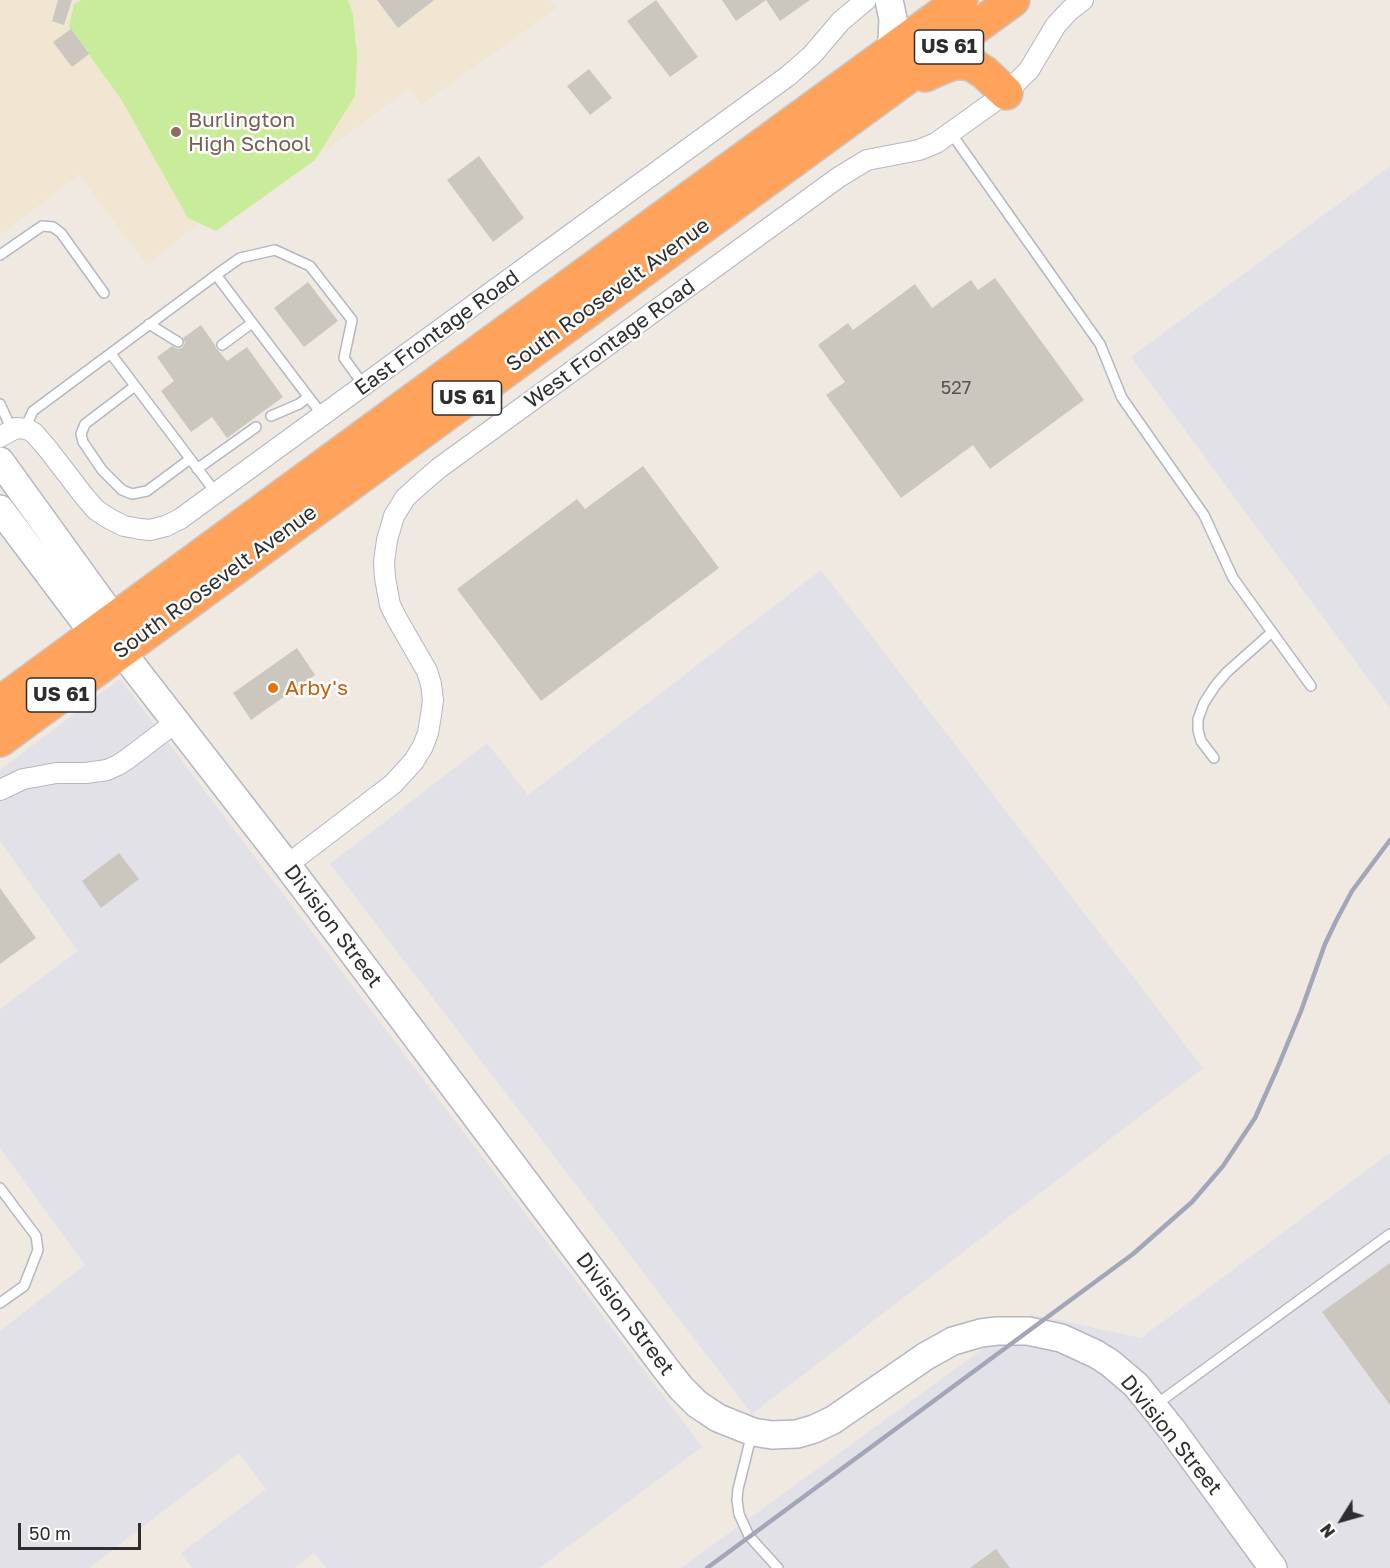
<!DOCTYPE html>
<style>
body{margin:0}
#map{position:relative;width:1390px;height:1568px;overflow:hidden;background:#efe9e1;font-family:"Golos Text",sans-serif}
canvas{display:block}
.north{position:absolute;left:1312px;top:1490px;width:60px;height:60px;-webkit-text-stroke:4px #fff;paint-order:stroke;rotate:233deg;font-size:16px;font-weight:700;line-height:24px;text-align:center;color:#2e2e2e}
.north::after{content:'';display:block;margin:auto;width:21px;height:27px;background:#2e2e2e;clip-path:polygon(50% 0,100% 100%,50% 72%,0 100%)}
.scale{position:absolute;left:18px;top:1523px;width:123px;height:27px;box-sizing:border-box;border:3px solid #2e2e2e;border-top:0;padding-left:8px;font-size:18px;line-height:21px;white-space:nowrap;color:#2e2e2e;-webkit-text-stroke:4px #fff;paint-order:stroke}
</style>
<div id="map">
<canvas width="1390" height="1568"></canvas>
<div class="north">N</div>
<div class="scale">50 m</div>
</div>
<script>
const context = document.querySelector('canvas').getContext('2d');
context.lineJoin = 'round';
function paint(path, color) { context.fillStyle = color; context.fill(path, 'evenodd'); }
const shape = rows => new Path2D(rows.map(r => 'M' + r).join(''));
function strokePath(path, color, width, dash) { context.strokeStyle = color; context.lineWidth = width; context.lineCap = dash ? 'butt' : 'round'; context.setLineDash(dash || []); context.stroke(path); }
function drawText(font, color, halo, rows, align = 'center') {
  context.font = font + ' "Golos Text",sans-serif'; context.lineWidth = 5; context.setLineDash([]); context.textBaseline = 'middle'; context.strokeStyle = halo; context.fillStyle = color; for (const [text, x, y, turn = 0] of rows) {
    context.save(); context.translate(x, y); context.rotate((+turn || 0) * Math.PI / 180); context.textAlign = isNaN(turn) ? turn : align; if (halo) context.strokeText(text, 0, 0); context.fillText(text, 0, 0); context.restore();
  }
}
const industrial = shape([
 [1390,166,1390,708,1131,357],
 [821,570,1203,1068,752,1414,330,864,487,743,528,795],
 [120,679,702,1447,539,1568,326,1568,314,1553,294,1568,192,1568,181,1553,266,1489,239,1453,89,1568,0,1568,0,1331,85,1265,0,1148,0,1009,78,951,0,841,0,770],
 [1390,1153,1390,1568,681,1568,1031,1314,1141,1338]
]);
const education = shape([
 [0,0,551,0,557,8,421,105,410,88,216,231,199,223,147,265,79,175,0,235]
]);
const pitch = shape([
 [82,0,348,0,353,15,357,56,355,96,315,160,216,231,188,218,121,99,69,27,74,4]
]);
const building = shape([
 [58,0,72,0,64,25,52,21],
 [377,0,434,0,398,28],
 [656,0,698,57,670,77,627,21],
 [722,0,810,0,780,21,766,0,736,21],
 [71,29,89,54,72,67,53,42],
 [589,69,612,98,590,115,567,86],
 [479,156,524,218,493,242,447,180],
 [995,278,1084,400,990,469,973,445,901,498,826,395,845,382,818,345,848,323,853,330,915,284,932,308,971,280,978,290],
 [308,282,338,321,304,347,274,308],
 [201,325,215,345,216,348,227,361,247,347,283,397,227,438,212,417,191,432,161,391,174,381,157,357,172,346,177,349,182,348,185,343,183,338],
 [643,466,719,568,541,701,457,589,577,499,585,509],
 [297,648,315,675,251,720,233,693],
 [119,853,139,879,101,908,82,881],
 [0,888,36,938,0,964],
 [1390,1263,1390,1405,1322,1312],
 [996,1549,1010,1568,970,1568]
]);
const lane = shape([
 [951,133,1100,344,1122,398,1204,515,1233,578,1311,686],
 [0,255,42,226,53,227,61,233,104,293],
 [216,275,240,258,275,250,310,266,352,320,344,358,364,386],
 [149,324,178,342],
 [222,345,252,323],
 [111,354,216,493],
 [135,386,85,424,81,434,83,442,102,470,122,490,132,494,147,491,190,459],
 [0,404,12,430],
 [271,416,299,404,308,397],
 [25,428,33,411,216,275,323,416],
 [197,469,256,427],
 [1214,758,1201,741,1198,730,1198,719,1204,703,1215,686,1227,672,1272,632],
 [0,1188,36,1236,38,1250,24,1286,0,1303],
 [1154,1406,1390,1234],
 [752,1433,738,1489,737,1500,739,1514,749,1536,778,1568]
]);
const street = shape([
 [0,437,16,428,27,429,34,433,47,448,84,496,96,510,110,519,124,526,140,529,150,530,166,526,180,519,788,76,812,55,841,21,866,0],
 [0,790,23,779,35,777,56,773,86,773,107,770,118,765,126,760,176,722],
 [287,865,393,784,414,761,423,746,428,733,431,715,433,700,431,684,427,671,397,619,390,605,385,578,384,562,387,540,394,516,405,498,417,487,439,468,839,177,867,160,919,150,936,143,1006,93,1029,70,1056,25,1070,10,1083,0]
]);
const secondary = shape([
 [889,0,893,19,892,40,889,53],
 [0,461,114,619,118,638],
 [0,509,94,634,121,651,287,865,666,1369,681,1388,697,1404,718,1418,753,1432,772,1435,797,1434,814,1429,833,1420,926,1356,953,1341,981,1333,997,1331,1028,1331,1061,1338,1096,1354,1110,1363,1136,1385,1173,1431,1273,1568]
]);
const highway = shape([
 [925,75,943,67,954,63,965,63,973,65,985,73,1006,93],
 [0,703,499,337,961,0],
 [0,740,1013,0]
]);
const rail = shape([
 [707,1568,1133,1254,1192,1202,1223,1166,1255,1118,1277,1069,1301,1011,1325,944,1337,919,1352,891,1390,840]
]);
const markers = [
 [176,132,6,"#8d6e63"],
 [273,688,6,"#e8710a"]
];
const numberNames = [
 ["527",956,388]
];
const shields = [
 [949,47,69],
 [467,398,69],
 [61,695,69]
];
const shieldNames = [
 ["US 61",949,47],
 ["US 61",467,398],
 ["US 61",61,695]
];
const educationNames = [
 ["Burlington",188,120],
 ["High School",188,144]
];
const streetNames = [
 ["South Roosevelt Avenue",608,295,-36],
 ["East Frontage Road",437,333,-36],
 ["West Frontage Road",610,344,-36],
 ["South Roosevelt Avenue",215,582,-36],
 ["Division Street",333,926,53],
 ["Division Street",625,1314,53],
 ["Division Street",1171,1435,51]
];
const foodNames = [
 ["Arby's",285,688]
];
paint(industrial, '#e3e1e8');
paint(education, '#f0e6d1');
paint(pitch, '#c9ec9a');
paint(building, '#cbc7bf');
strokePath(lane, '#b4b7c1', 12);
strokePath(street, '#b4b7c1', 22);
strokePath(secondary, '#b4b7c1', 30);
strokePath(highway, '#c9c9c9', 36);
strokePath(lane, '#fff', 9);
strokePath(street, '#fff', 20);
strokePath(secondary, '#fff', 27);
strokePath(highway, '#ffa35c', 33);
strokePath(rail, '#a3a6b8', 4.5);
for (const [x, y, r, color] of markers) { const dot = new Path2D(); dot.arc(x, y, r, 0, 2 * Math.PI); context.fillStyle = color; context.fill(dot); strokePath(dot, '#fff', 2); }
drawText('18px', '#555452', null, numberNames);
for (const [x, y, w] of shields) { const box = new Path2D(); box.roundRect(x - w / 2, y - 17, w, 34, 4.5); context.fillStyle = '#fff'; context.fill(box); strokePath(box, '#2e2e2e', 1.5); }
drawText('bold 20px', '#2e2e2e', null, shieldNames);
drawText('21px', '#785e54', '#fff', educationNames, 'left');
drawText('21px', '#2e2e2e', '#fff', streetNames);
drawText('21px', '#c56008', '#fff', foodNames, 'left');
</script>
